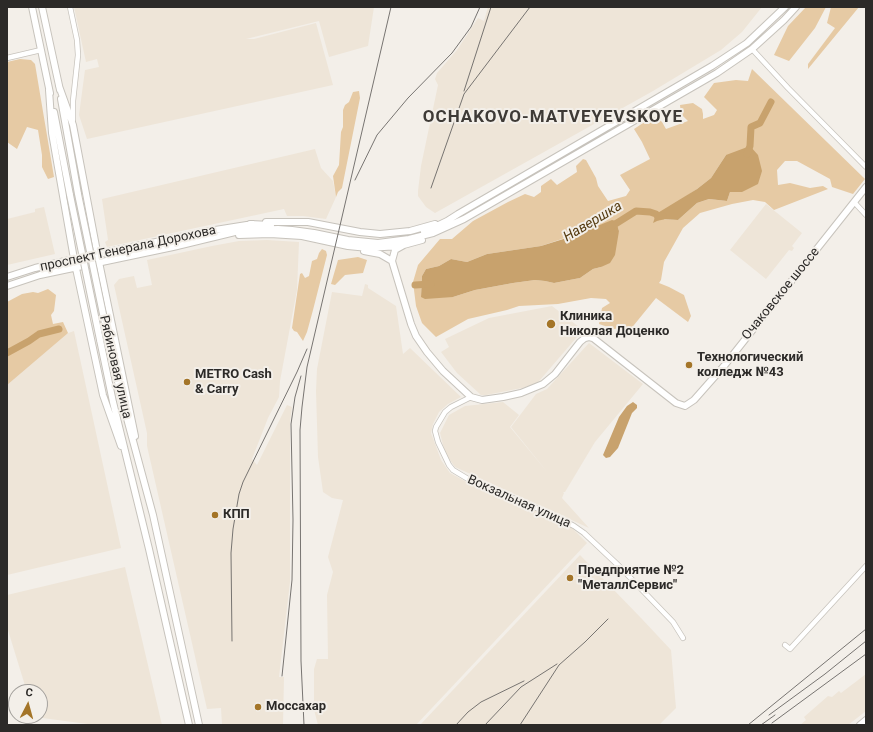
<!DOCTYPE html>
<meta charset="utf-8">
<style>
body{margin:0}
#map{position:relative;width:873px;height:732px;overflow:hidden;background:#f3efe9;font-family:Roboto,sans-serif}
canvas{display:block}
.frame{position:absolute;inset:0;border:8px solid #2c2a28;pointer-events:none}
.north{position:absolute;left:8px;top:684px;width:40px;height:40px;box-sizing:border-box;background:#f3efe9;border:1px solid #a3a09c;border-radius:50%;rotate:6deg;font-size:11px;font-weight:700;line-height:16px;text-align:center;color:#2c2a28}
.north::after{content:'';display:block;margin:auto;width:14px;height:18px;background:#a47528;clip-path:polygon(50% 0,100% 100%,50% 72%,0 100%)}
</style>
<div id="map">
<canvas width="873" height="732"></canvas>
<div class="frame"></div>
<div class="north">С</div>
</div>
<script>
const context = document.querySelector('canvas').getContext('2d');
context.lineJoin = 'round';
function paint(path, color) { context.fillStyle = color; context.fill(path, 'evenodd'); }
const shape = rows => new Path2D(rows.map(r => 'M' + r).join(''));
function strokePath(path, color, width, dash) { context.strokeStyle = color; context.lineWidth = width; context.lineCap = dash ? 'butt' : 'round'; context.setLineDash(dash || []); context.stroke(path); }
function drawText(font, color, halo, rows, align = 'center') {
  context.font = font + ' Roboto,sans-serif'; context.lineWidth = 4; context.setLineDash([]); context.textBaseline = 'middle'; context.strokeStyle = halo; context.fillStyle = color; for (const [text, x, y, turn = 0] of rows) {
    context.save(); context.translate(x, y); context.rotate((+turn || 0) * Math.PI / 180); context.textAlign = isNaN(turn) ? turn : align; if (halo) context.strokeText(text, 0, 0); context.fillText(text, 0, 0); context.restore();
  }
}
const built = shape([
 [74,7,374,7,368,46,329,57,319,21,246,39,254,39,316,23,333,85,87,139,79,115,85,70,99,67,97,59,86,62],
 [488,7,762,7,742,32,721,50,653,91,435,213,426,207,418,196,418,191,421,166,438,85,435,79,437,73,457,50,478,18,484,21],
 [315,149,321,168,333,181,336,197,326,219,303,216,287,216,284,209,107,247,105,242,108,240,102,199],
 [766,204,802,233,792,246,794,248,792,251,789,250,766,279,730,250],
 [44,207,55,254,7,265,7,219,35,212,35,209],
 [267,240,299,242,297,290,280,381,279,397,268,418,252,459,257,465,287,405,292,407,290,422,290,582,279,677,284,677,283,725,222,725,221,708,207,709,147,446,147,433,114,285,119,279,134,276,137,288,152,285,147,260,212,246,239,241],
 [365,284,368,285,368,288,396,306,403,354,410,348,461,397,448,404,439,412,433,424,431,433,441,460,450,473,472,485,554,518,570,526,587,543,416,725,318,725,312,702,314,701,314,669,317,659,328,659,327,595,333,572,328,557,343,500,332,498,323,492,318,457,316,391,317,369,332,292,362,296],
 [552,306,583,330,540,380,536,384,522,388,486,395,481,395,457,373,441,352,449,347,445,339,489,318],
 [74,331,121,548,7,575,7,384,60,336],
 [589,343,643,384,595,442,565,492,563,492,564,493,562,498,589,528,455,467,445,453,440,433,449,415,465,406,503,402,519,415,510,427,548,473,511,427,536,394,547,389],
 [580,555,642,619,671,650,676,708,659,725,420,725],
 [125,567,162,725,95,725,35,717,34,716,40,716,40,692,27,692,7,627,7,595],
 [866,674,866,711,848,725,800,725,806,720,804,717,828,696,832,697,839,691,841,693]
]);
const green = shape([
 [806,7,826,7,815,28,789,61,774,55,788,26],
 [831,7,859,7,808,69,808,64,835,28,827,23],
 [20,59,31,60,35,64,54,177,48,179,42,167,42,155,38,130,27,127,17,149,7,142,7,62],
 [752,69,865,179,853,194,832,187,830,179,797,161,785,161,777,170,778,185,790,183,810,188,823,186,828,189,774,210,765,202,753,200,732,204,700,213,683,228,664,262,661,280,659,283,669,287,684,295,691,316,688,322,656,298,625,336,620,328,614,329,599,324,602,308,610,303,606,299,591,298,558,304,519,306,507,310,468,319,436,337,422,323,416,306,413,282,418,265,440,239,452,239,473,221,508,202,525,194,534,197,541,192,541,186,551,179,557,185,577,172,576,166,583,159,586,160,596,178,598,186,608,201,626,196,630,190,620,175,650,159,642,142,634,129,649,119,657,117,662,122,666,129,688,121,681,114,680,105,693,103,702,109,703,114,703,119,714,115,717,110,704,97,714,83,736,80,748,81],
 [726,155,742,192,730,192,727,201,709,199,697,203,678,220,661,219,679,201,697,189,711,178],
 [616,221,619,231,601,267,593,269,580,278,554,283,545,281,535,280,513,283,475,290,453,297,421,297,422,276,426,269,439,266,451,259,467,262,487,254,541,246],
 [359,91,360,98,342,188,338,192,336,197,333,176,339,165,341,132,343,127,343,110,345,105,349,102,353,92],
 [322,249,326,251,327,255,313,310,307,332,303,341,297,332,294,331,292,328,300,274,302,273,305,278,309,276,312,261,317,259,319,253],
 [358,257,367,260,363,273,345,275,335,285,331,284,338,260],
 [48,289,56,295,54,311,51,315,53,324,63,322,68,333,7,385,7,302,22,294,33,292,38,293]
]);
const water = shape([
 [750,146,758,155,762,171,758,184,742,192,730,192,727,201,709,199,697,203,678,220,661,219,653,223,656,214,697,189,711,178,726,155],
 [612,220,616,221,619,231,615,255,610,263,601,267,593,269,580,278,554,283,545,281,535,280,513,283,475,290,453,297,425,299,421,297,422,276,426,269,439,266,451,259,467,262,487,254,541,246,573,236],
 [633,402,637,405,637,408,632,413,618,448,610,457,606,458,603,455,619,417,627,406]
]);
const river = shape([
 [747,154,750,146,751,127,760,123,771,102],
 [609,228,636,211,650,212,656,214,658,217,663,216],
 [415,285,431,284],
 [7,353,29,341,39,334,59,329]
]);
const street = shape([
 [70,7,77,40,78,55,73,101,73,120],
 [752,49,788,88,866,167],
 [7,58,41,50],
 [854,202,866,215],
 [471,397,451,407,445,412,436,427,435,431,438,442,449,465,453,470,468,479,553,515,574,526,584,533,619,566,673,622,683,638],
 [785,645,790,649,866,566]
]);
const secondary = shape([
 [32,7,50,93],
 [42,7,60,90],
 [59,86,73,125,99,262,135,436],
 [49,90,52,133,74,259,103,395,121,446],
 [61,99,78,194],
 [54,112,70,195],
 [266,222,308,222,360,232,380,234,410,231,435,224],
 [250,224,271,225],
 [424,232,447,221,458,214,712,66,747,43,785,7],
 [239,235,270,234,302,236,348,246,368,248,400,246,422,240],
 [404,245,395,250,392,261,411,324,416,336,427,352,443,371,471,397,482,400,503,397,521,393,543,384,555,374,580,342,585,338,589,337,593,338,676,403,685,406,694,400,724,366,866,187],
 [364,251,380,254,392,261],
 [7,277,35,268,74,259,209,231,253,224],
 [7,286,40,275,173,247,235,232,250,230,278,229,292,230,314,233,348,240,378,243,409,239,433,233,464,219,717,73,752,49,784,20,796,7],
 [108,338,122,400,153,515,199,725],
 [100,340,113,402,149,549,189,725],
 [860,725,866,720]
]);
const rail = shape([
 [464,91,491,7],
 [355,180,377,135,408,98,452,53,471,27,480,7],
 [431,188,464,94,530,7],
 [232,641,231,553,233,529,239,494,243,482,297,372,307,349],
 [282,676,292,580,293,520,291,424,295,397,301,376],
 [769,715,825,674,866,641],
 [772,723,866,654],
 [304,725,301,661,300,430,302,407,307,367,391,7],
 [456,725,468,712,481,702,524,681],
 [485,725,521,687,557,664],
 [520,725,559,665,585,642,608,619],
 [748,725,866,629],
 [761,725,775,715]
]);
const secondaryBridge = shape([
 [78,194,108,338],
 [70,195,100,340]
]);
const markers = [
 [551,324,5,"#a47528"],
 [689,365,4,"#a47528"],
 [187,382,4,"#a47528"],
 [215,515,4,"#a47528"],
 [570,578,4,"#a47528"],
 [258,707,4,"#a47528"]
];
const streetNames = [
 ["проспект Генерала Дорохова",128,249,-12],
 ["Очаковское шоссе",781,294,-51],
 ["Рябиновая улица",115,367,77],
 ["Вокзальная улица",519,502,24]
];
const poiNames = [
 ["Клиника",560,317],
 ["Николая Доценко",560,332],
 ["Технологический",697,358],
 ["колледж №43",697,373],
 ["METRO Cash",195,375],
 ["& Carry",195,390],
 ["КПП",223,515],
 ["Предприятие №2",578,571],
 ["\"МеталлСервис\"",578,586],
 ["Моссахар",266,707]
];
const waterNames = [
 ["Навершка",593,222,-31]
];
const districtNames = [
 ["OCHAKOVO-MATVEYEVSKOYE",553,118]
];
paint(built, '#eee5d8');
paint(green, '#e6caa4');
paint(water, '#c8a26d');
strokePath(river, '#c8a26d', 7);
strokePath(street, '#c7c3bc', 6);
strokePath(secondary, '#c7c3bc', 8);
strokePath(street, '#fff', 4.5);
strokePath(secondary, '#fff', 6);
strokePath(rail, '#777471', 1);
strokePath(secondaryBridge, '#c7c3bc', 8, []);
strokePath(secondaryBridge, '#fff', 6);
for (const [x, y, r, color] of markers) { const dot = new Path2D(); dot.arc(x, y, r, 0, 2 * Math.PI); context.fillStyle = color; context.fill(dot); strokePath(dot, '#f3efe9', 1.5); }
drawText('13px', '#2c2a28', '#f3efe9', streetNames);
drawText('bold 13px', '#2c2a28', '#f3efe9', poiNames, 'left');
drawText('italic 14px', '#53390e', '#f3efe9', waterNames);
context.letterSpacing = '1px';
drawText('bold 17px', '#3e3a36', '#f3efe9', districtNames);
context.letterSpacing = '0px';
</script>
